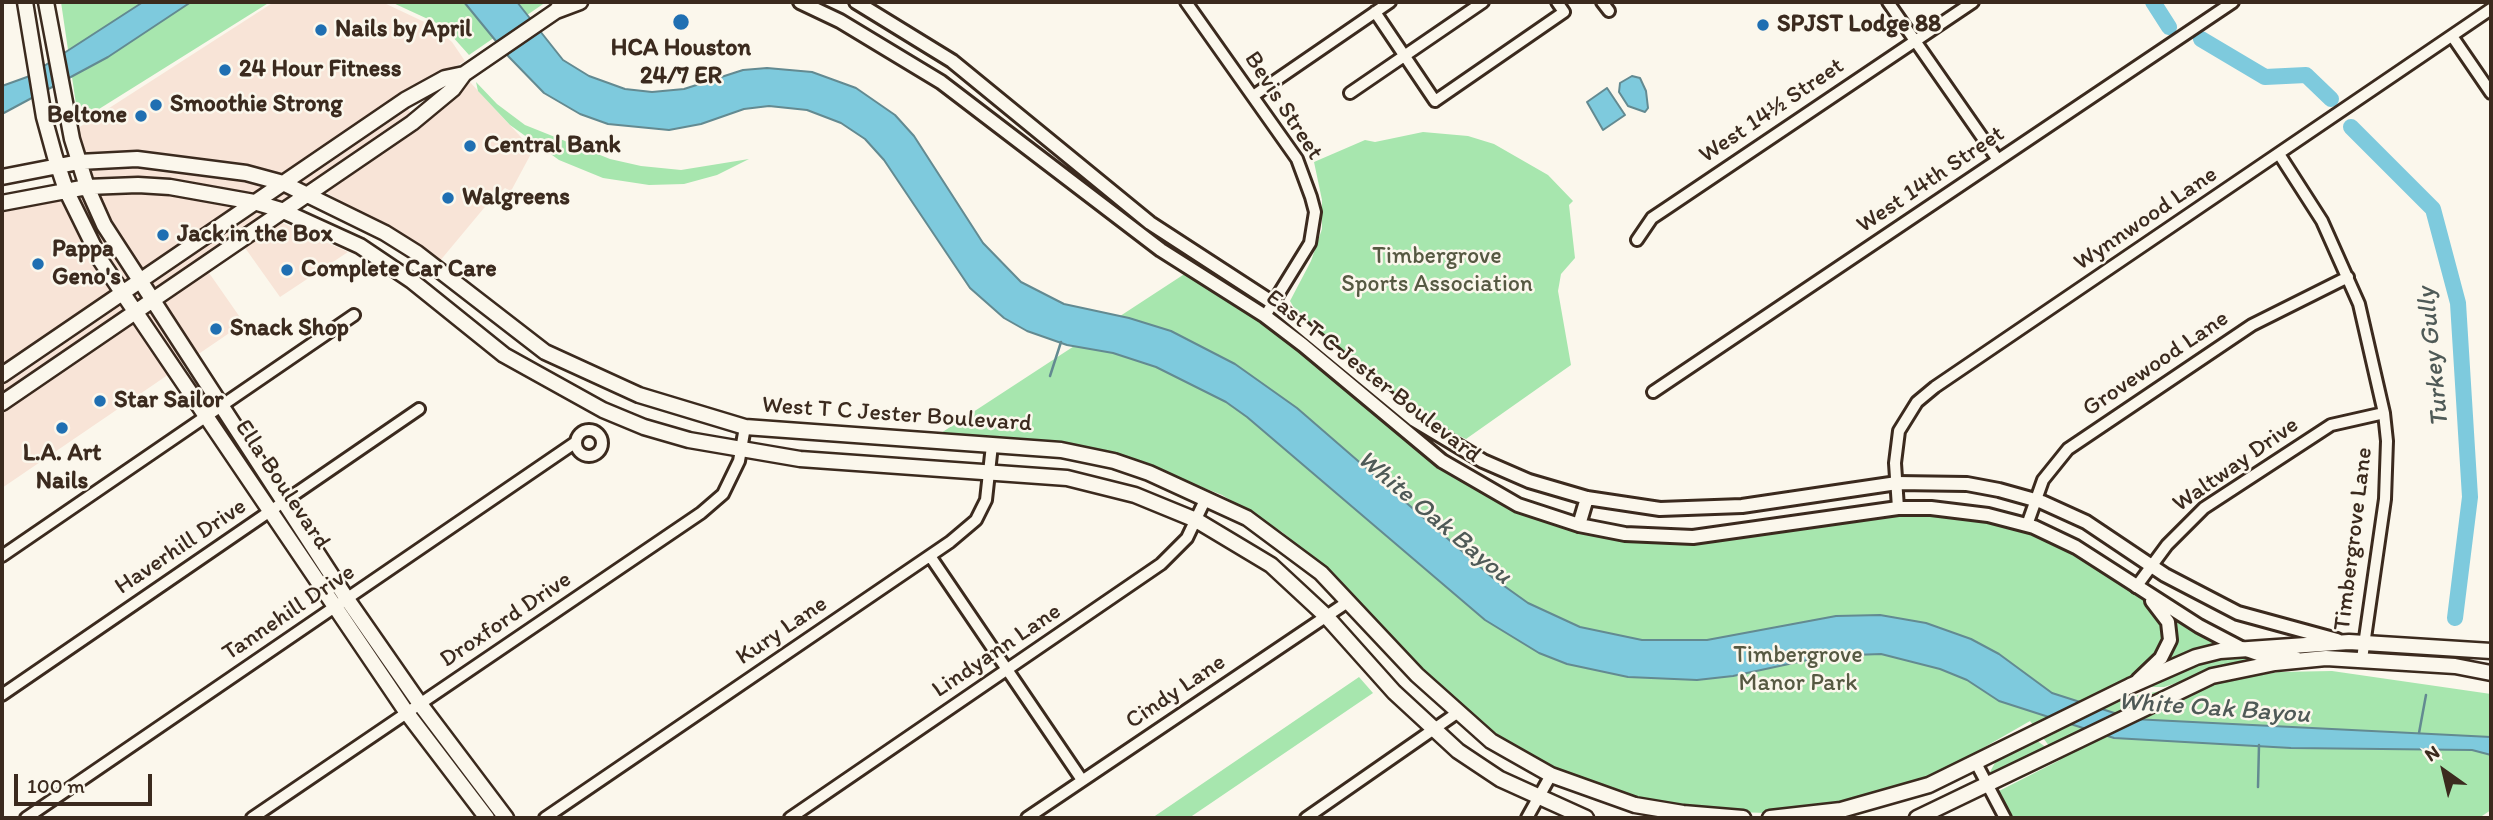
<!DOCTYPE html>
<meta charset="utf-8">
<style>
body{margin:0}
#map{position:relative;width:2493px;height:820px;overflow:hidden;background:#fbf7ec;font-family:Itim,sans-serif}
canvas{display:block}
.frame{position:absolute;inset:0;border:4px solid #3b2a1e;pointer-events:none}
.north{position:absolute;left:2409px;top:736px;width:70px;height:70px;-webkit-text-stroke:5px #fbf7ec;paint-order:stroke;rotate:326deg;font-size:19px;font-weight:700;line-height:28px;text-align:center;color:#3b2a1e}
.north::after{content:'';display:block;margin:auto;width:24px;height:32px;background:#3b2a1e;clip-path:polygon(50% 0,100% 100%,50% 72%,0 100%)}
.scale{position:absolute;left:14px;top:774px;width:138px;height:32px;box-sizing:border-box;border:4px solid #3b2a1e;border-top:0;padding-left:9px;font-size:21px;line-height:24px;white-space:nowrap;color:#3b2a1e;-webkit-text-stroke:5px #fbf7ec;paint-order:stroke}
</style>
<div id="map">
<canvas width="2493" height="820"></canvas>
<div class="frame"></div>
<div class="north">N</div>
<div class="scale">100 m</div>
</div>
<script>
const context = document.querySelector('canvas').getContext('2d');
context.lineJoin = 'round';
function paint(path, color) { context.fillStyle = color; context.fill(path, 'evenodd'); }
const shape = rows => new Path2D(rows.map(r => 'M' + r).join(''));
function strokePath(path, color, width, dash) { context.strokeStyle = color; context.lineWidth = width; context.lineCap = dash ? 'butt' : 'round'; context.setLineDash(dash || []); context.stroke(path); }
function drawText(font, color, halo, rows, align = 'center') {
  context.font = font + ' Itim,sans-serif'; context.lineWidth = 5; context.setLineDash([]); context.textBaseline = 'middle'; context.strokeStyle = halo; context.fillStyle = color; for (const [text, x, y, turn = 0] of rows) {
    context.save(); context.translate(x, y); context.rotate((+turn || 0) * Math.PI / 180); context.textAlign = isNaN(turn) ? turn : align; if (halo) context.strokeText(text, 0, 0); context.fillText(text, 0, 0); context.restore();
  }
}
const built = shape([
 [274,2,382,2,435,27,452,42,465,61,400,99,419,123,469,81,533,150,511,191,505,188,484,208,439,262,324,191,278,221,348,252,280,297,243,245,207,270,244,323,2,488,2,209,94,189,75,130]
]);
const green = shape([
 [61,2,270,2,83,119,78,118],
 [391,2,546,2,469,55,443,26],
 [476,82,497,104,525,125,610,159,641,166,681,170,749,159,717,175,684,184,649,185,603,178,559,160,510,125,478,91],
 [1423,132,1468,136,1494,144,1548,175,1573,201,1569,205,1575,258,1561,274,1558,291,1571,365,1466,439,1446,430,1396,396,1296,311,1290,301,1311,261,1322,229,1322,200,1314,162,1365,140,1375,142],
 [1186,273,1256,317,1292,343,1411,445,1466,483,1497,500,1620,538,1895,514,1945,513,2015,526,2050,539,2096,564,2155,607,2164,624,2164,648,2140,673,2127,678,2131,696,2279,672,2332,671,2491,694,2491,810,2479,818,2013,818,1997,792,2060,760,2030,721,1929,779,1850,804,1766,813,1707,811,1643,800,1562,772,1515,747,1453,702,1407,656,1341,581,1282,532,1222,495,1138,462,1073,446,941,433],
 [2174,620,2218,645,2168,659,2174,634],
 [2236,653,2253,659,2164,687,2150,687,2179,671],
 [1359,677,1373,693,1189,818,1152,818],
 [2036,740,2047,748,1996,773,1990,772,1998,757]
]);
const water = shape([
 [143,2,191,2,108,57,2,114,2,86,27,77,143,2],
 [464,2,517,2,563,60,589,76,625,89,652,92,684,89,743,70,767,68,812,72,856,88,895,115,914,136,983,243,1021,282,1064,304,1129,318,1171,331,1235,364,1297,408,1493,578,1528,603,1580,627,1642,640,1707,640,1836,616,1880,615,1926,623,1971,639,1999,654,2052,693,2133,719,2491,737,2491,755,2472,750,2291,748,2114,738,1999,701,1967,680,1940,669,1881,654,1826,656,1733,676,1697,680,1628,677,1567,664,1539,653,1485,620,1247,417,1226,402,1156,367,1113,353,1067,345,1027,331,1004,318,970,288,884,160,865,139,841,123,807,110,769,106,744,109,701,124,669,130,608,124,580,114,544,93,509,57,464,2],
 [1632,76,1640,78,1646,91,1648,108,1645,112,1628,106,1619,92,1620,83,1632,76],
 [1607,88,1625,115,1603,130,1587,102,1607,88]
]);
const stream = shape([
 [1050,376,1061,342],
 [2419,733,2426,695],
 [2258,787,2259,745]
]);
const river = shape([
 [2153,2,2169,27],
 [2201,39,2265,77,2306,75,2331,99],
 [2351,127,2433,209,2458,303,2470,497,2455,618]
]);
const minor = shape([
 [1186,2,1297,159,1311,197,1315,212,1310,243,1265,316],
 [1602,2,1609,11],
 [1888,2,1998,160],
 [1375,12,1435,101,1564,12,1557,2],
 [2452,36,2491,93],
 [1350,93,1483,2],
 [1253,96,1390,2],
 [2279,154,2322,221,2359,304,2384,413,2387,441,2385,499,2362,659],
 [1637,240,1652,218,1667,208,1973,2],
 [1653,392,2233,2],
 '576 443a13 13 0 1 1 26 0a13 13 0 1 1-26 0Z',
 [1898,508,1895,463,1899,431,1917,402,1935,387,2491,9],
 [2027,525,2043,480,2068,449,2252,325,2348,277],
 [2,556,354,315],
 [930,556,1082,780],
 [2136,587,2167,545,2204,508,2331,425,2384,413],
 [2,695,419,409],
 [1976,763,2005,818],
 [26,818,576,442],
 [252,818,701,513,723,494,739,461,745,427],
 [545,818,950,542,976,520,986,500,992,445],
 [790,818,1161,564,1187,538,1206,498],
 [1027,818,1349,601],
 [1306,818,1457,713],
 [1527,818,1551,775]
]);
const tertiary = shape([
 [800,2,840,21,941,82,1161,250,1265,316,1303,345,1442,461,1518,505,1579,525,1625,534,1693,537,1898,508,1931,508,1988,515,2034,527,2076,547,2199,626,2241,648,2261,655,2296,658],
 [856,2,952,61,1150,223,1273,303,1413,419,1483,461,1529,481,1587,498,1660,509,1742,506,1897,483,1967,484,1999,490,2042,502,2086,522,2165,575,2238,613,2337,640],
 [1579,525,1587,498],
 [2138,680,2161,658,2170,640,2168,622,2152,601]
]);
const secondary = shape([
 [25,2,44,117,55,157,66,190,101,261,407,713,487,818],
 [46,2,72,139,87,187,104,225,347,599,420,704,506,818],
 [556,11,580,2],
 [2,177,79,162,137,159,246,173,283,183,385,233,417,253,545,352,639,395,745,427,1061,450,1114,461,1149,473,1247,518,1321,573,1417,675,1491,741,1551,775,1635,805,1683,813,1743,818],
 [2,203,87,187,138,185,170,187,254,202,281,210,360,246,412,281,504,355,603,410,644,427,689,440,800,459,1067,478,1135,495,1196,520,1271,565,1326,616,1394,692,1458,751,1500,779,1586,818],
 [2,375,405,100,445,78,464,74,556,11,563,2],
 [2,403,412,123,453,89,464,74],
 [1770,818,1841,810,1929,785,2130,686,2196,657,2220,651,2349,642,2491,651],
 [1917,818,2212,676,2275,663,2326,658,2455,666,2491,673]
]);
const markers = [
 [681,22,9,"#1f6fb2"],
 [1763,25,7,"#1f6fb2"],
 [321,30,7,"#1f6fb2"],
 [225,70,7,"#1f6fb2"],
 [156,105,7,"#1f6fb2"],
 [141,116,7,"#1f6fb2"],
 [470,146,7,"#1f6fb2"],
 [448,198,7,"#1f6fb2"],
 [163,235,7,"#1f6fb2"],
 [38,264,7,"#1f6fb2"],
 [287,270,7,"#1f6fb2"],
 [216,329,7,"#1f6fb2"],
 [100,401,7,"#1f6fb2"],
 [62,428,7,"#1f6fb2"]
];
const poiNames = [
 ["SPJST Lodge 88",1777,25],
 ["Nails by April",335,30],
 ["HCA Houston",681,49,"center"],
 ["24/7 ER",681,77,"center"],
 ["24 Hour Fitness",239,70],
 ["Smoothie Strong",170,105],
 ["Beltone",127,116,"right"],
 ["Central Bank",484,146],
 ["Walgreens",462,198],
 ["Jack in the Box",177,235],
 ["Pappa",52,250],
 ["Geno's",52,278],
 ["Complete Car Care",301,270],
 ["Snack Shop",230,329],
 ["Star Sailor",114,401],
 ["L.A. Art",62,454,"center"],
 ["Nails",62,482,"center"]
];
const streetNames = [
 ["Bevis Street",1283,106,57],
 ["West 14½ Street",1772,111,-34],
 ["West 14th Street",1931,180,-34],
 ["Wynnwood Lane",2146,219,-34],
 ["Grovewood Lane",2156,364,-34],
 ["East T C Jester Boulevard",1373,377,38],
 ["West T C Jester Boulevard",897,415,4],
 ["Waltway Drive",2236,465,-35],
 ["Ella Boulevard",282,485,56],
 ["Timbergrove Lane",2354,539,-83],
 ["Haverhill Drive",181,547,-34],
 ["Tannehill Drive",289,613,-34],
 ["Droxford Drive",506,620,-34],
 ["Kury Lane",782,631,-34],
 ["Lindyann Lane",997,651,-34],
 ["Cindy Lane",1176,692,-34]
];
const parkNames = [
 ["Timbergrove",1437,257],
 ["Sports Association",1437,285],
 ["Timbergrove",1798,656],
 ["Manor Park",1798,684]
];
const waterNames = [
 ["Turkey Gully",2434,357,-96],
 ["White Oak Bayou",1434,518,40],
 ["White Oak Bayou",2214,709,4]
];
paint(built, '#f8e4d7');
paint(green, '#a7e6ae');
paint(water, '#7ecadd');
strokePath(water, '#638a91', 2);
strokePath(stream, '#638a91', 2.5);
strokePath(river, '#7ecadd', 16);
strokePath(minor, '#3b2a1e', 16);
strokePath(tertiary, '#3b2a1e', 18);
strokePath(secondary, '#3b2a1e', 19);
strokePath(minor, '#fbf7ec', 10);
strokePath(tertiary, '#fbf7ec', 12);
strokePath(secondary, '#fbf7ec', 14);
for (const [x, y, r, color] of markers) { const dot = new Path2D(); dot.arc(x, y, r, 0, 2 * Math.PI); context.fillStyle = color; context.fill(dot); strokePath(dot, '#fbf7ec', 2.5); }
drawText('bold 24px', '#3b2a1e', '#fbf7ec', poiNames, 'left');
drawText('24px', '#3b2a1e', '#fbf7ec', streetNames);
drawText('24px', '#565942', '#fbf7ec', parkNames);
drawText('italic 26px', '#4f5a57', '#fbf7ec', waterNames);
</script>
